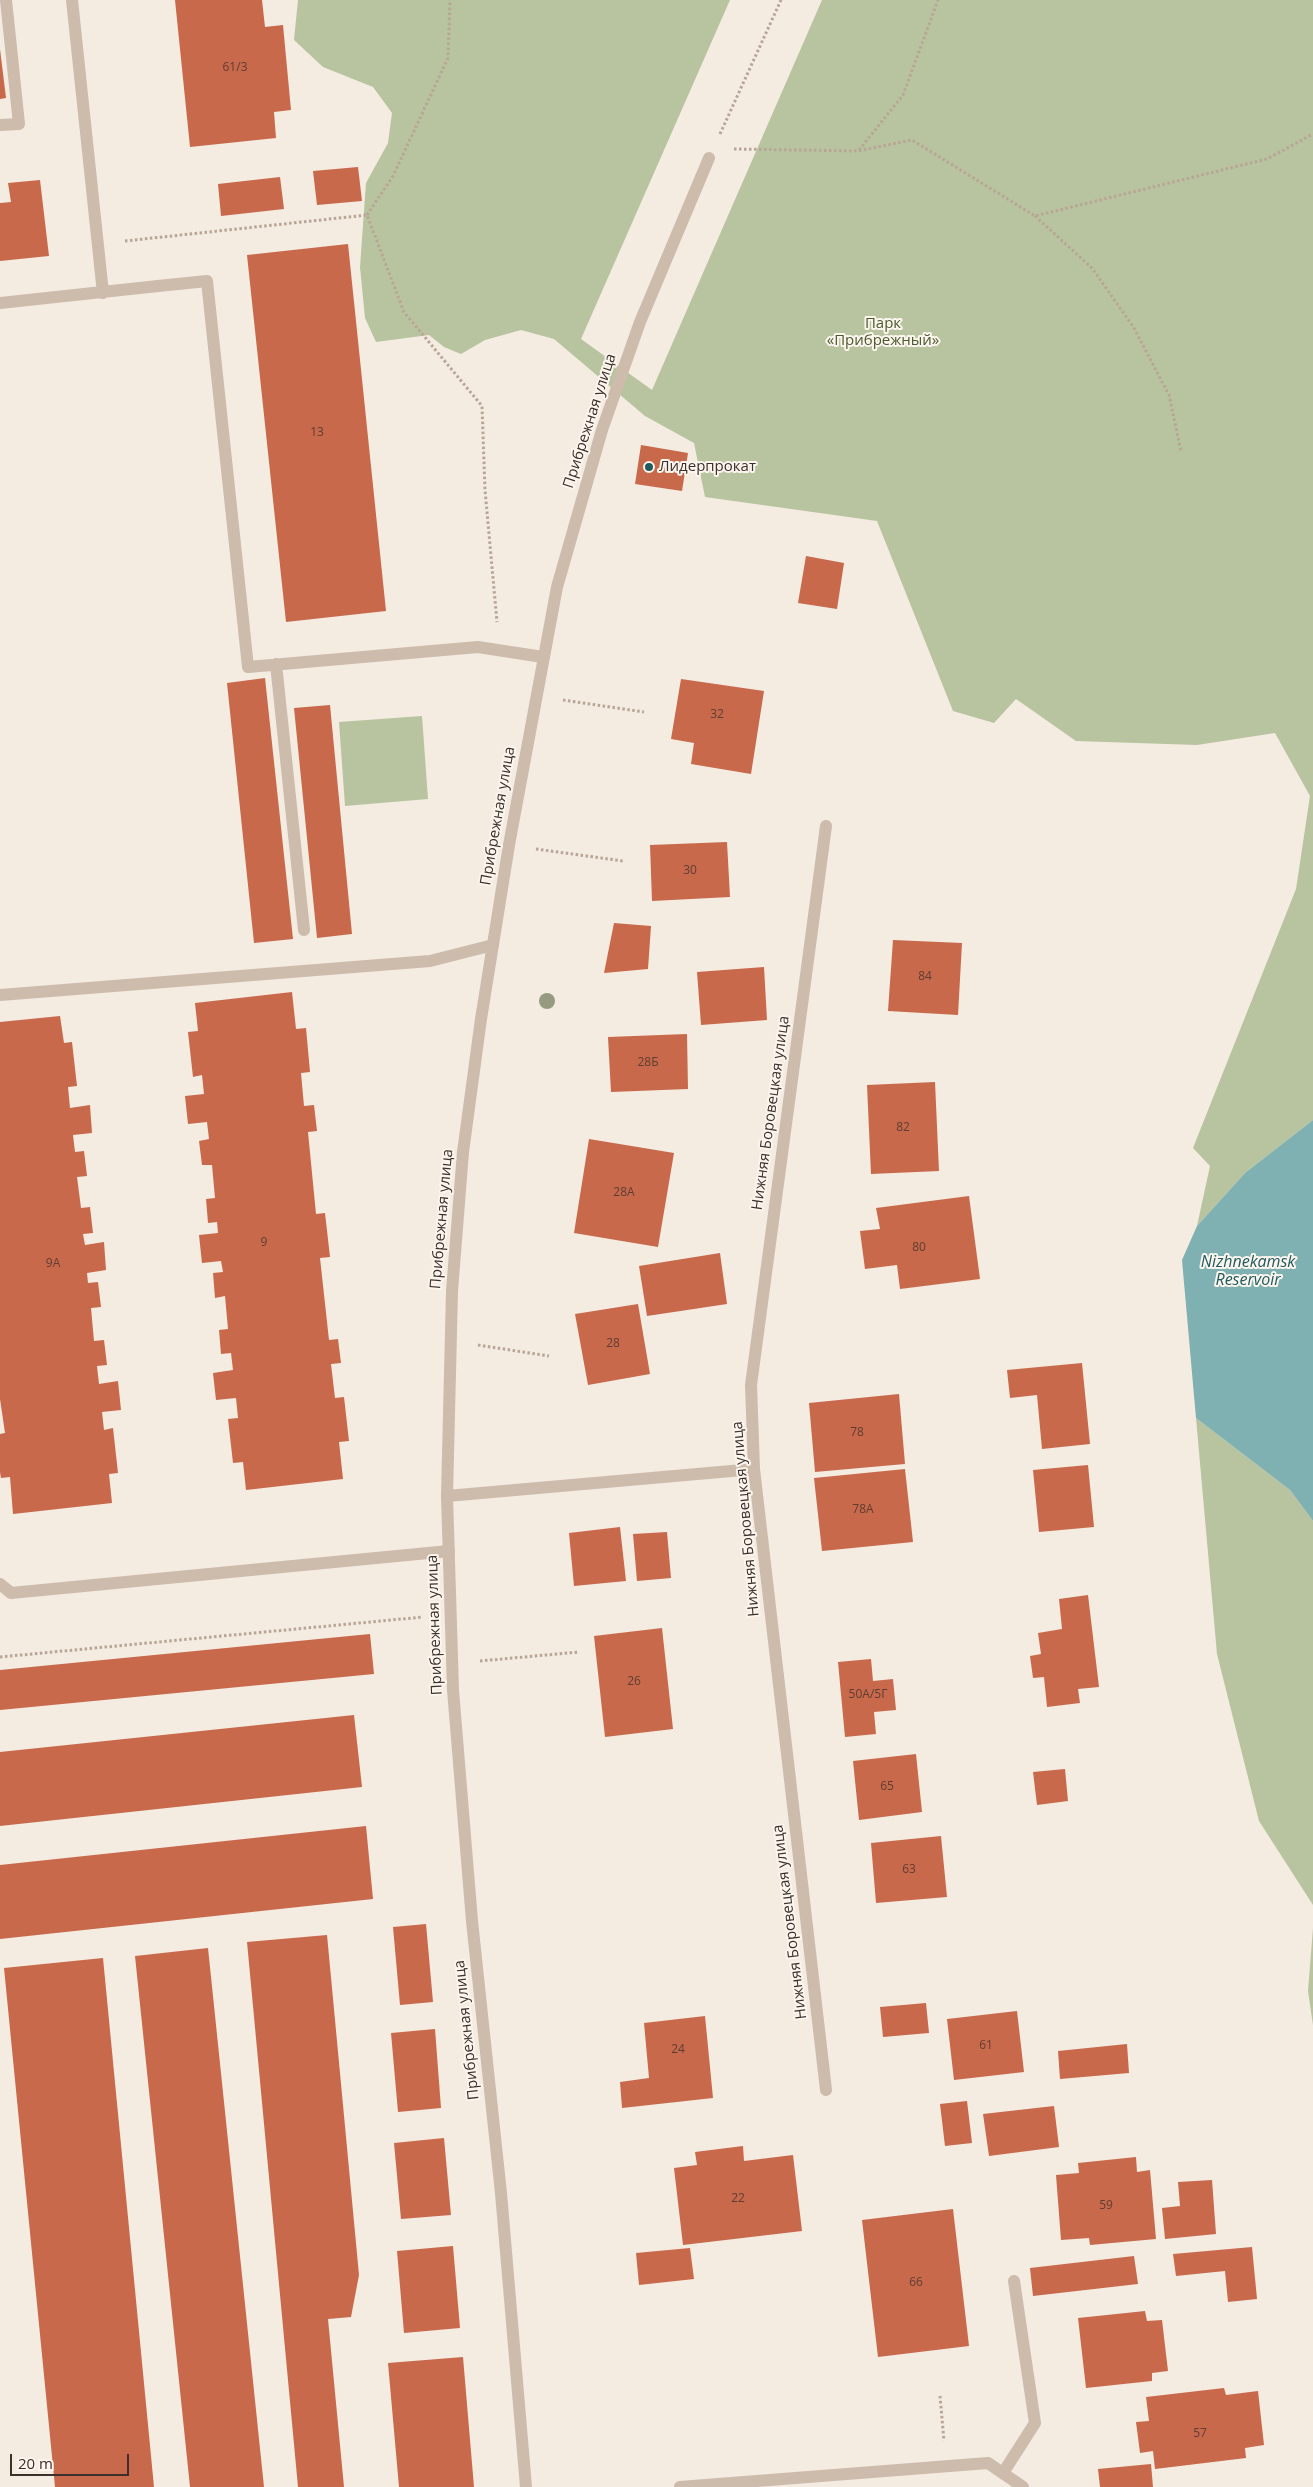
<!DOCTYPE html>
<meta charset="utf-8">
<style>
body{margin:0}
#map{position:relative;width:1313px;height:2487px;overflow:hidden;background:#f4ebe1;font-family:"Open Sans",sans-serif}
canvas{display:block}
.scale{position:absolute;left:10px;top:2454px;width:119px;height:22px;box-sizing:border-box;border:2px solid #3b302b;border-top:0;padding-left:6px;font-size:15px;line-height:18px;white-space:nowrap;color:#3b302b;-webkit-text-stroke:4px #fbf5ee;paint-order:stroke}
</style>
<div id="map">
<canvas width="1313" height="2487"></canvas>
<div class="scale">20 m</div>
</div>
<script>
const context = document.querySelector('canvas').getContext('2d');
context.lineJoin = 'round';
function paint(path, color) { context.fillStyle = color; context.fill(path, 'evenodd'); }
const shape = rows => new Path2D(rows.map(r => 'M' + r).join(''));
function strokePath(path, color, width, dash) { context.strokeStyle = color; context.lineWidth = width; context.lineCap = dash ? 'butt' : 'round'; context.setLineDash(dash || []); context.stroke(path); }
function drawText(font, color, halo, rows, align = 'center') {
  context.font = font + ' "Open Sans",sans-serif'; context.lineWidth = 4; context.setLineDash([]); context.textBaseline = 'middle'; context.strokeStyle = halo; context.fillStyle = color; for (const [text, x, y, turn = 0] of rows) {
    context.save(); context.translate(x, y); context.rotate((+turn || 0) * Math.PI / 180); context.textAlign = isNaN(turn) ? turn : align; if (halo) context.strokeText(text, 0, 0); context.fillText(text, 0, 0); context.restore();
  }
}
const green = shape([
 [298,0,730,0,581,339,652,390,822,0,1313,0,1313,1120,1245,1173,1197,1226,1210,1166,1193,1148,1296,889,1310,796,1275,733,1197,745,1076,741,1016,699,994,723,953,711,877,521,705,497,694,443,645,416,554,339,521,330,485,340,461,354,444,347,429,335,376,342,365,318,360,267,366,183,388,143,392,113,373,87,323,67,294,40],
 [422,716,428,799,345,806,339,722],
 [1196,1418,1290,1490,1313,1521,1313,1905,1259,1821,1217,1654],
 [1313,1928,1313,2025,1308,1991]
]);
const water = shape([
 [1313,1120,1313,1521,1290,1490,1196,1418,1182,1260,1197,1226,1245,1173]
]);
const building = shape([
 [175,0,262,0,265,27,283,25,291,110,274,112,276,138,190,147],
 [0,49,6,98,0,99],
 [358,167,362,201,317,205,313,171],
 [280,177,284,209,221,216,218,184],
 [40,180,49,256,0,261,0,203,11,202,8,183],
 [348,244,386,611,286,622,247,255],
 [641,445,688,453,682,491,635,484],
 [806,556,844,563,837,609,798,603],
 [265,678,293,939,254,943,227,683],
 [681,679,764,691,751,774,691,764,694,743,671,739],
 [330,705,352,934,317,938,294,708],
 [727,842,730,897,652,901,650,845],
 [614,923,651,926,648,969,604,973],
 [893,940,962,943,958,1015,888,1011],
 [764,967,767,1020,701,1025,697,972],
 [292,992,296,1029,306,1028,310,1072,301,1073,304,1106,314,1105,317,1131,308,1132,316,1214,325,1213,330,1257,320,1258,329,1340,338,1339,341,1363,331,1364,335,1398,344,1397,349,1441,339,1442,343,1479,246,1490,243,1462,233,1463,228,1419,238,1418,236,1398,216,1400,213,1373,233,1370,231,1353,221,1354,219,1330,228,1329,225,1296,215,1298,213,1273,223,1272,221,1261,202,1263,199,1235,218,1233,217,1222,208,1223,206,1199,215,1198,212,1165,202,1165,199,1141,209,1139,207,1122,188,1124,185,1096,204,1094,202,1075,193,1077,188,1032,198,1031,195,1003],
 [60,1016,64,1043,72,1042,77,1086,68,1087,70,1108,90,1105,92,1133,73,1135,75,1152,84,1151,87,1176,77,1177,81,1208,90,1207,93,1233,83,1234,85,1245,104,1242,106,1270,87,1273,88,1283,98,1282,101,1307,91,1308,94,1341,104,1340,107,1365,97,1366,99,1384,118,1381,121,1410,102,1412,104,1430,113,1428,118,1473,109,1474,112,1503,13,1514,10,1477,1,1478,0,1472,0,1434,5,1433,0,1399,0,1022],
 [687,1034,688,1089,611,1092,608,1037],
 [935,1082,939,1171,871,1174,867,1085],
 [589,1139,674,1153,658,1247,574,1233],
 [969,1196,980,1279,900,1289,897,1265,865,1269,860,1231,880,1229,876,1208],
 [720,1253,727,1304,647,1316,639,1266],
 [638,1304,650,1374,588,1385,575,1314],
 [1082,1363,1090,1444,1042,1449,1037,1395,1010,1398,1007,1370],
 [899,1394,905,1464,815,1472,809,1403],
 [1088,1465,1094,1527,1039,1532,1033,1470],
 [905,1469,913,1542,822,1551,814,1478],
 [620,1527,626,1581,574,1586,569,1533],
 [667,1532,671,1578,637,1581,633,1534],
 [1088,1595,1099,1687,1078,1689,1080,1703,1047,1707,1044,1677,1033,1678,1030,1656,1041,1654,1038,1633,1062,1629,1059,1599],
 [662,1628,673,1729,605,1737,594,1636],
 [370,1634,374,1674,0,1710,0,1670],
 [871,1659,873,1681,893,1679,896,1710,874,1712,876,1734,845,1737,838,1662],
 [354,1715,362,1787,0,1826,0,1752],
 [916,1754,922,1812,859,1820,853,1761],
 [1065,1769,1068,1801,1037,1805,1033,1772],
 [366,1826,373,1899,0,1939,0,1865],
 [941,1836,947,1897,876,1903,871,1843],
 [426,1924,433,2002,400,2005,393,1927],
 [327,1935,359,2275,351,2317,328,2319,344,2487,298,2487,247,1942],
 [208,1948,264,2487,190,2487,135,1956],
 [103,1958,154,2487,55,2487,4,1968],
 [926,2003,929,2033,883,2037,880,2007],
 [1017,2011,1024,2072,954,2080,947,2019],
 [705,2016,713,2098,622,2108,620,2082,649,2078,644,2023],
 [435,2029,441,2108,398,2112,391,2033],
 [1127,2044,1129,2073,1060,2079,1058,2051],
 [967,2101,972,2143,945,2146,940,2104],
 [1054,2106,1059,2147,989,2156,983,2114],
 [444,2138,451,2215,401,2219,394,2143],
 [743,2146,744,2161,793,2155,802,2231,683,2245,674,2168,697,2165,695,2152],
 [1136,2157,1137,2172,1150,2170,1156,2239,1090,2245,1089,2238,1061,2240,1056,2175,1079,2173,1078,2163],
 [1212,2180,1216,2234,1165,2239,1162,2208,1180,2206,1178,2182],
 [953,2209,969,2346,878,2357,862,2220],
 [453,2246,460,2328,404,2333,397,2251],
 [1252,2247,1257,2299,1228,2302,1225,2271,1176,2276,1173,2254],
 [690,2248,694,2279,639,2285,636,2253],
 [1134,2256,1138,2284,1033,2296,1030,2268],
 [1145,2311,1147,2321,1162,2320,1168,2371,1152,2373,1152,2381,1086,2388,1078,2318],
 [463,2357,474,2487,399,2487,388,2363],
 [1224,2388,1226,2395,1258,2391,1264,2445,1245,2448,1246,2458,1155,2469,1153,2451,1140,2453,1136,2422,1149,2421,1146,2397],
 [1151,2464,1153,2487,1100,2487,1098,2469]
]);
const path = shape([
 [720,134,781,0],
 [734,149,858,151,912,140,1035,216,1267,159,1313,134],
 [859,150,903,95,938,0],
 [367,215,393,176,448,58,450,0],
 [1035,216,1092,268,1134,328,1169,395,1181,451],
 [125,241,367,215,404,312,482,406,485,490,497,622],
 [563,700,644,712],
 [536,849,623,861],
 [478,1345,549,1356],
 [0,1657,423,1617],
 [480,1661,579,1652],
 [940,2396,944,2441]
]);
const service = shape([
 [0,125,19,124,6,0],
 [158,286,207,281,248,667,478,647,543,657],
 [276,664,304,930],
 [0,995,430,961,493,945],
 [0,1584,11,1593,449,1551],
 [1003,2473,1035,2423,1014,2281]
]);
const minor = shape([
 [72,0,103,293],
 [0,303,158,286],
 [826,826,751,1385,754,1469,826,2090],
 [447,1496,754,1469],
 [526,2487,501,2193,472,1921,453,1690,447,1496,452,1291,463,1152,481,1019,509,845,557,587,602,430,640,322,709,158],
 [680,2487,988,2463,1023,2487]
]);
const trees = [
 [547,1001]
];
const markers = [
 [649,467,5,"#1f5a5e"]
];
const numberNames = [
 ["61/3",235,68],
 ["13",317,433],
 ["32",717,715],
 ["30",690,871],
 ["84",925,977],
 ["28Б",648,1063],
 ["82",903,1128],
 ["28А",624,1193],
 ["9",264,1243],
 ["80",919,1248],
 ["9А",53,1264],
 ["28",613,1344],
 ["78",857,1433],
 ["78А",863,1510],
 ["26",634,1682],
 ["50А/5Г",868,1695],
 ["65",887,1787],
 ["63",909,1870],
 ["61",986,2046],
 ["24",678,2050],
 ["22",738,2199],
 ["59",1106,2206],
 ["66",916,2283],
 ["57",1200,2434]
];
const parkNames = [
 ["Парк",883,324],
 ["«Прибрежный»",883,341]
];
const streetNames = [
 ["Прибрежная улица",590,421,-72],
 ["Прибрежная улица",498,816,-80],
 ["Нижняя Боровецкая улица",771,1113,-82],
 ["Прибрежная улица",442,1219,-85],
 ["Нижняя Боровецкая улица",746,1519,-95],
 ["Прибрежная улица",435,1625,-92],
 ["Нижняя Боровецкая улица",790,1922,-97],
 ["Прибрежная улица",467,2030,-96]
];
const poiNames = [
 ["Лидерпрокат",659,467]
];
const waterNames = [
 ["Nizhnekamsk",1248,1262],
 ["Reservoir",1248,1280]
];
paint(green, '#b8c4a0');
paint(water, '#7fb0b2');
paint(building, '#c8694b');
strokePath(path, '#b9a596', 3, [2.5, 2.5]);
strokePath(service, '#cdbbac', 12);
strokePath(minor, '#cdbbac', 12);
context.fillStyle = '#969b7f';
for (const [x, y] of trees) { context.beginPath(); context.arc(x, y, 8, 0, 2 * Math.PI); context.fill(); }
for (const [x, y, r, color] of markers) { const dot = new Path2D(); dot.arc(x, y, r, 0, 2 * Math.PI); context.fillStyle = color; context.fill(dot); strokePath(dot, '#fbf5ee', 2); }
drawText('12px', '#5e3e33', null, numberNames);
drawText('15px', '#4a5a2e', '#fbf5ee', parkNames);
drawText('15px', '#3b302b', '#fbf5ee', streetNames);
drawText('15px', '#3b302b', '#fbf5ee', poiNames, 'left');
drawText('italic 16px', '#1f5a5e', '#fbf5ee', waterNames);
</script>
